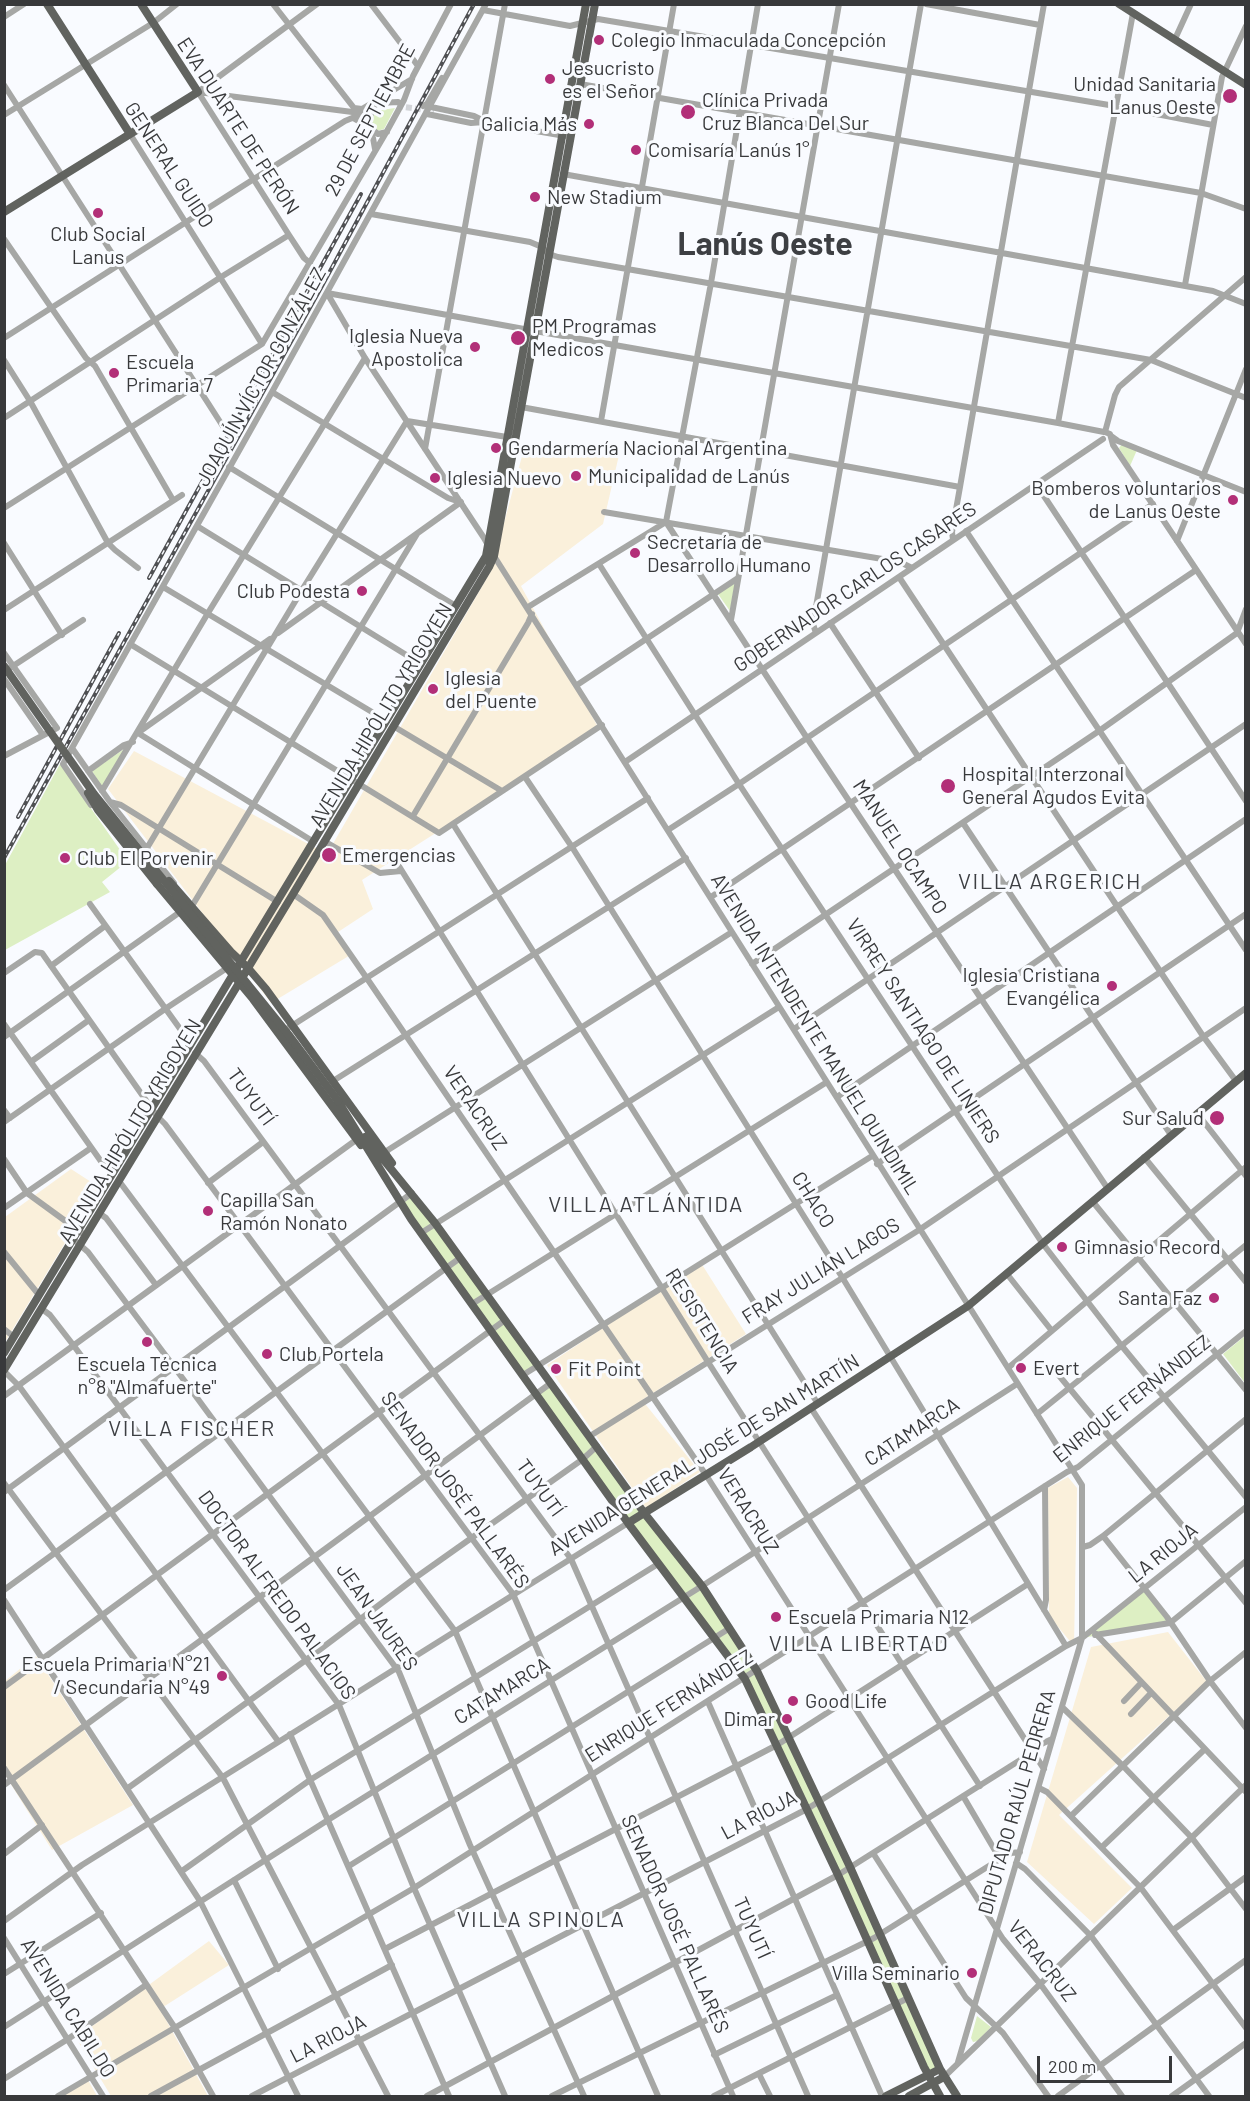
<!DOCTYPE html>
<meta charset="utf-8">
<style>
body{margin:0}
#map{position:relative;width:1250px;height:2101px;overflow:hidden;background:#f9fbff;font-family:Barlow,sans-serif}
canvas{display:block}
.frame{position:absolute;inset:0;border:6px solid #38393b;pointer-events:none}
.scale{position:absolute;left:1037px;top:2056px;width:135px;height:27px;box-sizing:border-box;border:3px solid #38393b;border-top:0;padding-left:8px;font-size:18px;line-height:21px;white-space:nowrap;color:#38393b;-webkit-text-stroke:4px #f9fbff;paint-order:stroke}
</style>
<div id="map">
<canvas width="1250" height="2101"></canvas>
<div class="frame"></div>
<div class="scale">200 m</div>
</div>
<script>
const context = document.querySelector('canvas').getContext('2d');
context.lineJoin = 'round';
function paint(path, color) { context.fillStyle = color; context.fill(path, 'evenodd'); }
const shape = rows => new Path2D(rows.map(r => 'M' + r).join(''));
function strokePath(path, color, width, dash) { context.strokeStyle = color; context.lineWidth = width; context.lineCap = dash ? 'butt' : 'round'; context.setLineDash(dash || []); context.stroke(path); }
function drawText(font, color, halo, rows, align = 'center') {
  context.font = font + ' Barlow,sans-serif'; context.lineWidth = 6; context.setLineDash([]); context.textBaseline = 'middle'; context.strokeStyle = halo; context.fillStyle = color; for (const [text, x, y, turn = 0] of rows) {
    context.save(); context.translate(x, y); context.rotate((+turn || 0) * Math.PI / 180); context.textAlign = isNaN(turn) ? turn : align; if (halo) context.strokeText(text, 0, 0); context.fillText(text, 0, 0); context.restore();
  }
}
const commercial = shape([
 [525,445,619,455,603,524,521,586,599,729,362,880,373,909,335,934,352,954,271,1003,108,789,134,751,327,854,491,571],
 [71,1169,102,1189,74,1228,5,1342,5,1217],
 [701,1263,746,1334,642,1400,700,1472,646,1508,547,1365],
 [1068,1477,1077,1488,1074,1646,1049,1616,1048,1488],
 [1168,1632,1207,1682,1059,1815,1132,1888,1094,1924,1027,1862,1091,1647],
 [36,1656,133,1805,52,1850,5,1775,5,1681],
 [209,1941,229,1965,160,2009,208,2096,111,2096,76,2038],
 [88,2080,97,2096,60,2096]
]);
const green = shape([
 [395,108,384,129,377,131,373,127,371,118,375,111],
 [1122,444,1137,450,1130,466,1119,448],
 [735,583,730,611,718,594],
 [124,749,103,785,101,785,92,771],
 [60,764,125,857,118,860,122,866,102,882,110,892,5,950,5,865],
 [412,1193,538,1365,523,1375,401,1202],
 [1245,1336,1245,1383,1223,1354],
 [551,1383,702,1586,757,1671,940,2069,928,2075,745,1679,537,1394],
 [1146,1588,1170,1623,1082,1638],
 [977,2016,991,2027,978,2041,973,2042,971,2038]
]);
const minorTunnel = shape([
 [397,106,434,111]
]);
const minor = shape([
 [273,4,354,108,362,109,412,79],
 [371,4,418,66],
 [926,4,1040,25],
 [483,10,570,26,598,19,1115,106,1213,125],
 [4,17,24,4],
 [1175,39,1191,4],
 [580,84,1201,193,1246,209],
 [4,85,224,428],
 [198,92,289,235,304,258,310,263],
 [198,92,360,113],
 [198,92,317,4],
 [423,106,427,104,442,78],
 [431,107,474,116,484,121],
 [369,108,379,103,398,102],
 [373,109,369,119,370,128,378,134,387,132],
 [427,114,471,123,484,122,565,136],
 [4,115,153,23,177,4],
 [353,118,360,122,373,138,375,149],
 [130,134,262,344],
 [563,174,1213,291,1246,304],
 [371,214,530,242,542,247,549,254,558,257,1151,360,1246,398],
 [4,239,86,358,95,366,173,500],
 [1185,285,1222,77,1246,26],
 [327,293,365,358,484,538,494,556,1082,1485,1082,1638,958,2062],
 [327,293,535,331,1058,423,1104,432],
 [4,338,345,121,374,109],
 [4,360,30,401,108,543,115,550,138,568],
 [272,392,448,498,460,502],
 [521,407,960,487],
 [4,418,221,277,289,235],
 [407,421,507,437],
 [601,421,674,4],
 [1058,423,1133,13],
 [1105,432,1110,434,1113,445,1246,644],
 [1105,432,1115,395,1119,387,1246,277],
 [1111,436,1118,441,1246,492],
 [425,449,505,4],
 [229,467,456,606],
 [1036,484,1246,801],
 [4,508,262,344,387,131,404,100,413,76,451,4],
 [604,512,900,562,912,568],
 [666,522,807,738,1108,1189],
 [197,526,421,664],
 [966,531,1246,950],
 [953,540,952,532,960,487,1044,4],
 [1177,541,1246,369],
 [4,543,62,635],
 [599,564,739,784,1043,1244,1121,1345,1246,1497],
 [899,577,1203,1036,1236,1081],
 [163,587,387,721],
 [528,607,666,522,711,283,758,4],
 [4,610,182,495],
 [731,620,839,4],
 [830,623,919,758],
 [278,633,461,502],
 [816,633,813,624,921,4],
 [1237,633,1246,609],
 [130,644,439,833,602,725],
 [4,653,57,728,4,756],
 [10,668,83,620],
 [4,679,43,735],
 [577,685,738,578],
 [393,726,502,791],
 [139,732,270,639],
 [138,733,314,842],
 [72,748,110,802,174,883],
 [625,762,1103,439],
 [88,771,124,745,133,742],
 [525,777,572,847,842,1277,1066,1646],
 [102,791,208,613,365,358],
 [110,802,121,805,278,902],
 [91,805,63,764,272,392,486,4],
 [413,816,528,623,532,614],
 [963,823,1171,1135],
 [453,824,818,1404],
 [668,830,739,784,1153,504],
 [324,841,380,873,401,871],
 [147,848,302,590,407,421],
 [397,863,708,1362,980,1786],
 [293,894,323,915,366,977,706,1475,1003,1939,1041,1985,1122,2096],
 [711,897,1196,570],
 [90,904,191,1044],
 [192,906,417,534],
 [752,964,1099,731,1237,633],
 [51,966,105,926],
 [4,973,35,952,42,953,157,1116,165,1124,513,1594,733,2096],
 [4,1024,105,1167,114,1173],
 [794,1029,1246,724],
 [282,1032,648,798],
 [4,1037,180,912],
 [195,1053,204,1061,571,1559,808,2096],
 [32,1061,89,1020],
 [333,1081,686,858],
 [837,1097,1246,819],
 [4,1110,10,1118],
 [1197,1113,1246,1176],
 [4,1122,165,1009,230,966],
 [386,1154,388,1150,732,932],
 [1144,1157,1246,1282],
 [4,1159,27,1193,86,1236],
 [877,1164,1246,914],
 [119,1181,455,1631,658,2096],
 [208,1183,263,1142],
 [1093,1202,1246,1390],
 [4,1208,91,1148],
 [99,1213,106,1218,156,1285],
 [421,1233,779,1007],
 [73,1239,88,1252,175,1368,399,1672,470,1845,584,2096],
 [4,1252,39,1295],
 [1007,1274,1052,1331],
 [472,1304,827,1082],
 [42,1309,50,1315,74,1346,339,1705,414,1888,505,2096],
 [4,1329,14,1337],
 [1052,1367,1246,1603],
 [1008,1368,1246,1167],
 [4,1371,19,1386,278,1741],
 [523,1375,872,1156],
 [4,1396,356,1140],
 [811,1408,1044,1769],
 [1037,1414,1246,1245],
 [590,1436,919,1230,1246,1008],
 [4,1483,223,1778,388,2096],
 [4,1492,412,1193],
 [1103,1536,1167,1617,1210,1681,1246,1728],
 [1083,1547,1090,1545,1103,1536,1246,1419],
 [4,1590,460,1258],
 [4,1600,200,1901,298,2096],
 [1044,1610,1046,1600,1045,1486],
 [1096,1634,1246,1792],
 [1095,1635,1170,1623,1246,1561],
 [4,1687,505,1320],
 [1124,1701,1141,1683],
 [708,1702,882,2096],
 [1062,1707,1123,1766,1192,1838,1246,1909],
 [1131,1714,1151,1693],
 [290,1734,449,2096],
 [4,1768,175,2028,213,2096],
 [4,1785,551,1383],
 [128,1788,306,1660,415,1578,583,1459,597,1446],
 [1039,1788,1047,1792,1141,1888,1246,2028],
 [963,1796,1000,1859],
 [1071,1816,1210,1681,1246,1652],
 [1102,1847,1205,1749],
 [873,1853,966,1998,1003,2033,1048,2096],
 [4,1854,42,1825],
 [1016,1863,1025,1869,1091,1936,1209,2096],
 [349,1866,730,1628],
 [182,1871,310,1780,658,1564],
 [234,1880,278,1969],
 [4,1921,82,1865,628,1523],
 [1173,1930,1246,1877],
 [4,1938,103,2096],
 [385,1949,777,1745,1028,1584],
 [4,1974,101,1913],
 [4,2027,328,1820,702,1586,1017,1384],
 [714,2055,837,1995],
 [759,2074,770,2096],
 [944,2077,1246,1785],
 [4,2079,68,2039,146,1985],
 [58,2096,414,1888,1067,1472,1078,1467,1246,1331],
 [151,2096,392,1965],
 [252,2096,807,1809,1066,1646,1082,1638,1246,1507],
 [427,2096,838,1875,1025,1757,1035,1747,1052,1739],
 [552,2096,874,1938,1000,1859,1011,1853,1020,1852],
 [714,2096,908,1998],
 [1058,2096,1246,1960],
 [1172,2096,1246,2043]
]);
const major = shape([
 [47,4,130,134],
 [1119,4,1246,85],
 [4,212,198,92,141,4],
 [169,881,231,952,248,968,266,989,392,1163],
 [157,884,253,999,361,1145],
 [338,1101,411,1219,628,1523,745,1679,838,1875,924,2067,940,2096],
 [365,1137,435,1223,645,1514,702,1586,757,1671,850,1867,940,2069,957,2096],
 [4,1353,486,556,586,4],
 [4,1370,293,894,489,567,494,556,595,4],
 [628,1523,751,1447,968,1306,1246,1073],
 [886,2096,940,2069],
 [909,2096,944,2077]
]);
const rail = shape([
 [149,578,361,194],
 [18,817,119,633],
 [4,858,322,286,474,4]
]);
const majorBridge = shape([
 [4,666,94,794,288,1034,338,1101],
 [88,793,98,810,157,884]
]);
const markers = [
 [599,40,6,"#b22f78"],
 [550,79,6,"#b22f78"],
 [1230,96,8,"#b22f78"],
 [688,112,8,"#b22f78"],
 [589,124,6,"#b22f78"],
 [636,150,6,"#b22f78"],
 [535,197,6,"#b22f78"],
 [98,213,6,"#b22f78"],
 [518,338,8,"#b22f78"],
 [475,347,6,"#b22f78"],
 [114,373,6,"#b22f78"],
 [496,448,6,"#b22f78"],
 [576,476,6,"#b22f78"],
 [435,478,6,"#b22f78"],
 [1233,500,6,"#b22f78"],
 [635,553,6,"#b22f78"],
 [362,591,6,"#b22f78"],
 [433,689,6,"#b22f78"],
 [948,786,8,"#b22f78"],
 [329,855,8,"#b22f78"],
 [65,858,6,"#b22f78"],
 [1112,986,6,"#b22f78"],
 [1217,1118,8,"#b22f78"],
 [208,1211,6,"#b22f78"],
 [1062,1247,6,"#b22f78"],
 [1214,1298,6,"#b22f78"],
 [147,1342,6,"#b22f78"],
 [267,1354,6,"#b22f78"],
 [1021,1368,6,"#b22f78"],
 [556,1369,6,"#b22f78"],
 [776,1617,6,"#b22f78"],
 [222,1676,6,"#b22f78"],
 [793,1701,6,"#b22f78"],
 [787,1719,6,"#b22f78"],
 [972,1973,6,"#b22f78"]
];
const poiNames = [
 ["Colegio Inmaculada Concepción",611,40],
 ["Jesucristo",562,68],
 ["es el Señor",562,91],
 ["Unidad Sanitaria",1216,84,"right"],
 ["Lanus Oeste",1216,107,"right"],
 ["Clínica Privada",702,100],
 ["Cruz Blanca Del Sur",702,123],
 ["Galicia Más",577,124,"right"],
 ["Comisaría Lanús 1°",648,150],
 ["New Stadium",547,197],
 ["Club Social",98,234,"center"],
 ["Lanus",98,257,"center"],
 ["PM Programas",532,326],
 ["Medicos",532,349],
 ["Iglesia Nueva",463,336,"right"],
 ["Apostolica",463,359,"right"],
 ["Escuela",126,362],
 ["Primaria 7",126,385],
 ["Gendarmería Nacional Argentina",508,448],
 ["Municipalidad de Lanús",588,476],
 ["Iglesia Nuevo",447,478],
 ["Bomberos voluntarios",1221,488,"right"],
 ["de Lanus Oeste",1221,511,"right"],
 ["Secretaría de",647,542],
 ["Desarrollo Humano",647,565],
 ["Club Podesta",350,591,"right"],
 ["Iglesia",445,678],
 ["del Puente",445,701],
 ["Hospital Interzonal",962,774],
 ["General Agudos Evita",962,797],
 ["Emergencias",342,855],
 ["Club El Porvenir",77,858],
 ["Iglesia Cristiana",1100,975,"right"],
 ["Evangélica",1100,998,"right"],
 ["Sur Salud",1204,1118,"right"],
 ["Capilla San",220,1200],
 ["Ramón Nonato",220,1223],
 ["Gimnasio Record",1074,1247],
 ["Santa Faz",1202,1298,"right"],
 ["Club Portela",279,1354],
 ["Escuela Técnica",147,1364,"center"],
 ["n°8 \"Almafuerte\"",147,1387,"center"],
 ["Evert",1033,1368],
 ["Fit Point",568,1369],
 ["Escuela Primaria N12",788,1617],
 ["Escuela Primaria N°21",210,1664,"right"],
 ["/ Secundaria N°49",210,1687,"right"],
 ["Good Life",805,1701],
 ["Dimar",775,1719,"right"],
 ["Villa Seminario",960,1973,"right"]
];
const streetNames = [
 ["29 DE SEPTIEMBRE",370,120,-62],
 ["EVA DUARTE DE PERÓN",238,126,57],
 ["GENERAL GUIDO",169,165,57],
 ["JOAQUÍN VÍCTOR GONZÁLEZ",261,377,-61],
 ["GOBERNADOR CARLOS CASARES",855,587,-34],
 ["AVENIDA HIPÓLITO YRIGOYEN",381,715,-59],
 ["MANUEL OCAMPO",900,847,57],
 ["VIRREY SANTIAGO DE LINIERS",923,1031,57],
 ["AVENIDA INTENDENTE MANUEL QUINDIMIL",815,1034,58],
 ["TUYUTÍ",251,1097,54],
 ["VERACRUZ",475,1108,56],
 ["AVENIDA HIPÓLITO YRIGOYEN",130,1131,-59],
 ["CHACO",813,1200,58],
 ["FRAY JULIÁN LAGOS",821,1271,-32],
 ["RESISTENCIA",702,1321,58],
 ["ENRIQUE FERNÁNDEZ",1132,1399,-38],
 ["CATAMARCA",912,1432,-33],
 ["AVENIDA GENERAL JOSÉ DE SAN MARTÍN",704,1455,-32],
 ["TUYUTÍ",540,1488,54],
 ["SENADOR JOSÉ PALLARÉS",455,1490,54],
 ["VERACRUZ",748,1511,58],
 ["LA RIOJA",1163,1553,-39],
 ["DOCTOR ALFREDO PALACIOS",277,1595,54],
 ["JEAN JAURES",377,1617,55],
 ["CATAMARCA",502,1691,-32],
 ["ENRIQUE FERNÁNDEZ",669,1706,-32],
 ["DIPUTADO RAÚL PEDRERA",1017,1802,-74],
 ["LA RIOJA",759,1815,-28],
 ["SENADOR JOSÉ PALLARÉS",675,1924,66],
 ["TUYUTÍ",752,1928,66],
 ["VERACRUZ",1042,1961,52],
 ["AVENIDA CABILDO",68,2008,58],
 ["LA RIOJA",328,2039,-27]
];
const quarterNames = [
 ["VILLA ARGERICH",1050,882],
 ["VILLA ATLÁNTIDA",646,1205],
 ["VILLA FISCHER",192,1429],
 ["VILLA LIBERTAD",859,1644],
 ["VILLA SPINOLA",541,1920]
];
const townNames = [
 ["Lanús Oeste",765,244]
];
paint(commercial, '#faf0db');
paint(green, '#ddefc3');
strokePath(minorTunnel, '#d2d4d8', 6, [6, 3]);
strokePath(minor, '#a6a7a5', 6);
strokePath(major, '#61635f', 8);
strokePath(rail, '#4f5053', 4);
strokePath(rail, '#f9fbff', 1.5, [4.5]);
strokePath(majorBridge, '#61635f', 8);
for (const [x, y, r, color] of markers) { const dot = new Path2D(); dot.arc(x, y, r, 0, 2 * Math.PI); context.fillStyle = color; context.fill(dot); strokePath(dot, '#f9fbff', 2); }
drawText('20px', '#38393b', '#f9fbff', poiNames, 'left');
drawText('20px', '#38393b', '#f9fbff', streetNames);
context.letterSpacing = '1.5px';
drawText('22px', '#3d3f43', '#f9fbff', quarterNames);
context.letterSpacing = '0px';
drawText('bold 32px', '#3d3f43', '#f9fbff', townNames);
</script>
